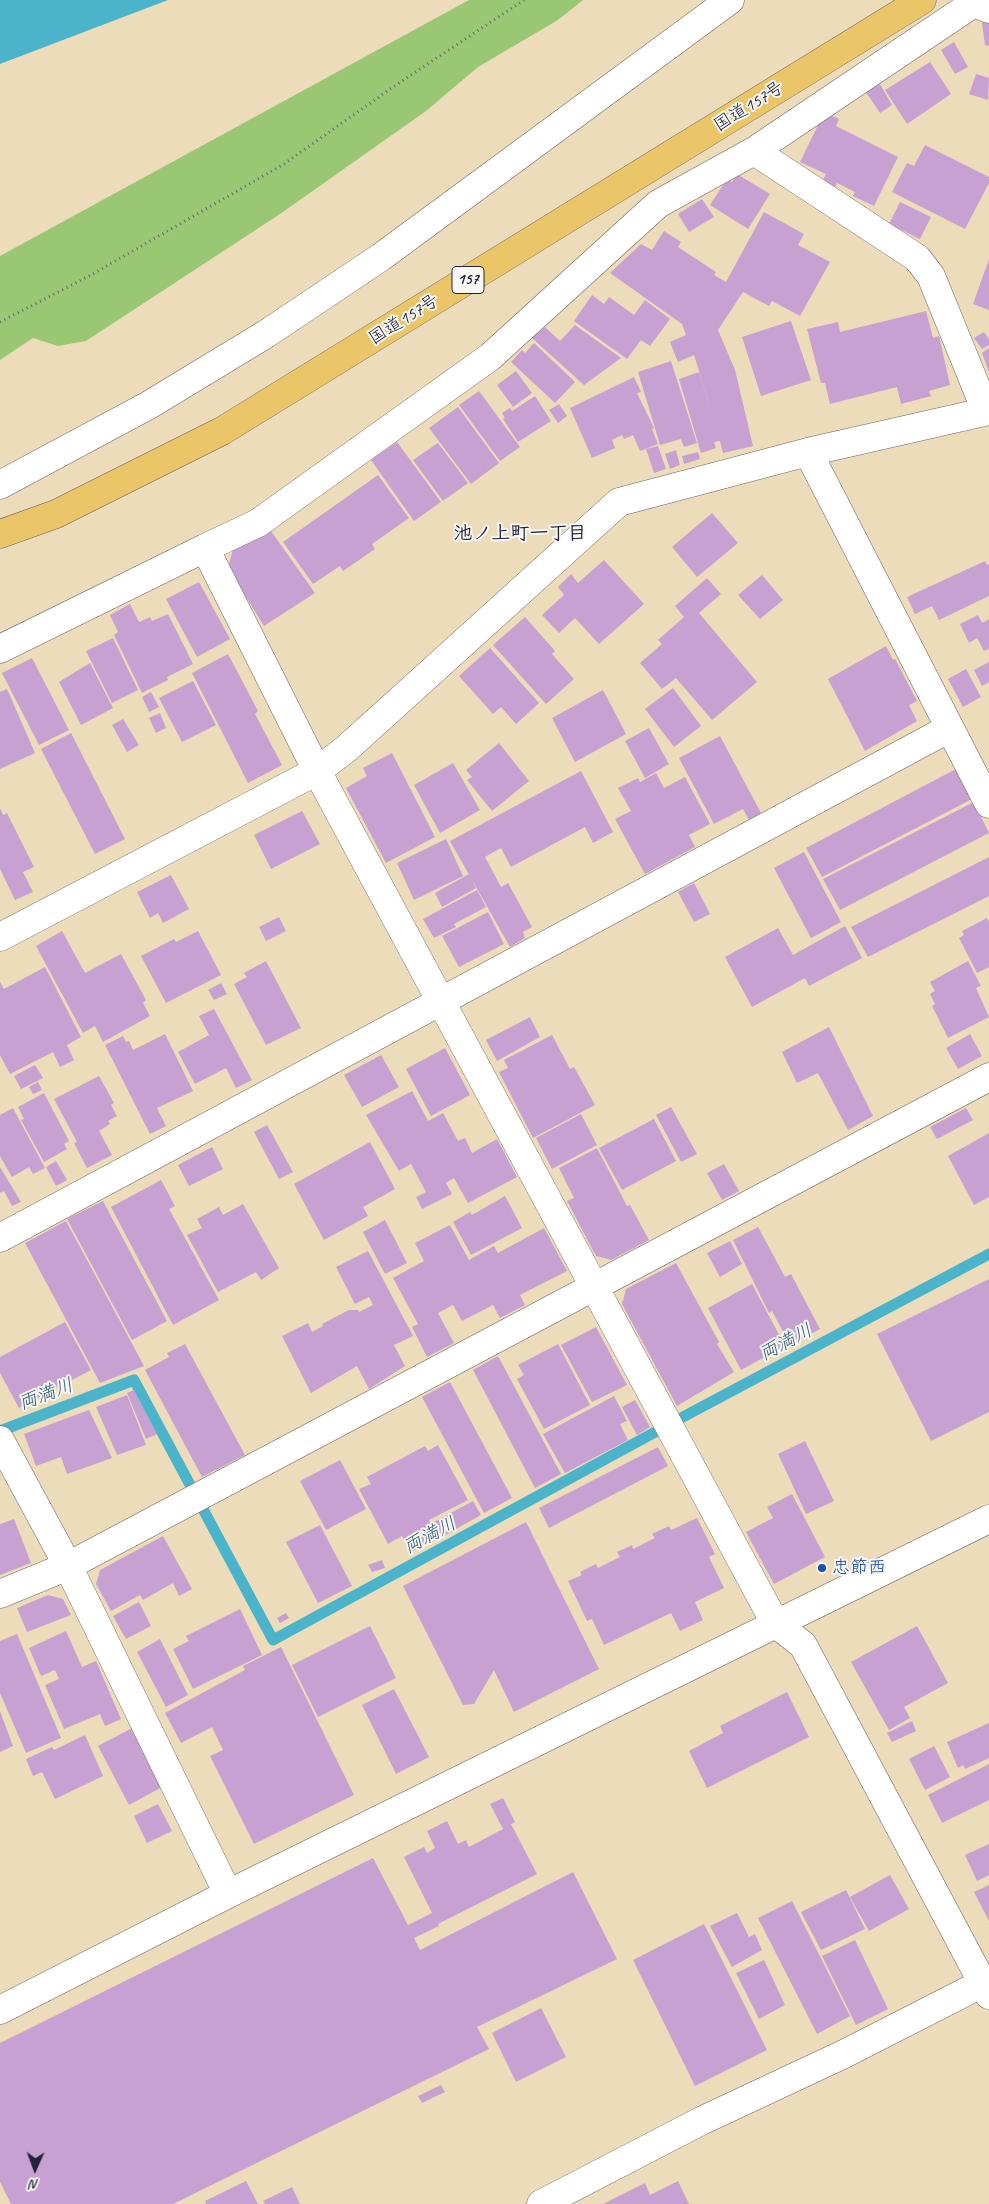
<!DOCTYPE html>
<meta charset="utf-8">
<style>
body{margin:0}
#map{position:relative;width:989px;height:2204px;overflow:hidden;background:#eddcb9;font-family:Caveat,sans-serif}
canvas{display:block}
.north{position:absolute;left:10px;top:2144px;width:50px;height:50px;-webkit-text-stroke:4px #f6f6f2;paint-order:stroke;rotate:182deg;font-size:14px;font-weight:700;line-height:20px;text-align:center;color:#22223b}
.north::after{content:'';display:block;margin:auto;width:18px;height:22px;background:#22223b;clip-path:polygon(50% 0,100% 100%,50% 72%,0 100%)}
</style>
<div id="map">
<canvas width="989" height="2204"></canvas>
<div class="north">N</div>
</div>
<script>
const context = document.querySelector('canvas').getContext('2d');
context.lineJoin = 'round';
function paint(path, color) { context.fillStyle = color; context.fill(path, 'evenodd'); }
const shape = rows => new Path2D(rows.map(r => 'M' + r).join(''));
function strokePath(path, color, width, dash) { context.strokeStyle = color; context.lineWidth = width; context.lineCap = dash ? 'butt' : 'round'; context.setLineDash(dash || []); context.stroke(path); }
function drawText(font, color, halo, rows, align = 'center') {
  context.font = font + ' Caveat,"Klee One",sans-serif'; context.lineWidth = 4; context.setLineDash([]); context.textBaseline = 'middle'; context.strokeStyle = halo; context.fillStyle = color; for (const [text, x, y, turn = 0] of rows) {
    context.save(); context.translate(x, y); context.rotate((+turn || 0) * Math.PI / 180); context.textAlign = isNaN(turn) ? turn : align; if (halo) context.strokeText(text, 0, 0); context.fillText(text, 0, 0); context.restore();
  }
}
const green = shape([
 [469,0,583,0,558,20,478,67,426,111,280,214,86,341,58,346,33,338,0,360,0,256]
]);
const water = shape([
 [0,0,168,0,0,64]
]);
const stream = shape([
 [0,1431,134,1380,273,1640,681,1418,989,1254]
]);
const building = shape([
 [986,20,989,21,989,46,985,45,982,23],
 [954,42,968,67,955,74,941,50],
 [930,62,951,94,907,124,885,90],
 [976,74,989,78,988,100,969,94],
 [880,84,892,105,880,113,866,92],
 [828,114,839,119,836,126,898,157,874,206,853,196,855,192,837,183,835,187,823,180,826,174,800,162,821,119,825,121],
 [925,145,989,177,989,183,965,229,892,192,907,163,914,166],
 [737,174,770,194,748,229,710,205,727,179,732,182],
 [702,199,714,217,689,232,678,214],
 [900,202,931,217,920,239,889,224],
 [764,212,804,234,798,245,830,262,800,316,772,301,769,306,743,292,718,330,735,370,753,446,723,453,720,441,714,442,716,448,701,453,679,379,699,372,715,423,694,355,678,362,670,342,686,335,682,324,610,273,641,244,652,250,664,231,681,242,678,247,716,272,714,275,726,282],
 [989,259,989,310,973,304],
 [592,295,604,304,609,297,634,315,645,300,670,319,650,346,641,340,627,359,574,321],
 [926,311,933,338,939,336,950,385,929,391,931,396,901,404,897,387,830,404,825,383,821,383,807,329,838,322,840,332],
 [791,321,811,380,761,396,742,337],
 [575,325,621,358,584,385,532,338,545,327,560,341],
 [984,332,989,339,989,345,982,349,974,338],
 [534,343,575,382,555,403,511,362,522,350,525,353],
 [989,348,989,372,982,353],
 [671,361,697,443,684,447,681,439,660,445,638,372],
 [516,371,532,393,513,407,497,385],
 [634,377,641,392,637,393,654,428,652,429,658,444,640,451,633,435,624,439,622,435,612,440,615,448,592,458,570,408],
 [479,391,520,447,500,461,459,405],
 [535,396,551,421,518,442,503,419,505,418,502,413,510,408,512,411],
 [559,404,567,416,558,423,549,410],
 [458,407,499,463,471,484,429,428],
 [397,442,441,502,414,521,371,460],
 [438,443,468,483,443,501,413,460],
 [658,446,666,469,654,473,646,449],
 [676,450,680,465,670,469,665,454],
 [698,452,700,459,684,464,682,456],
 [378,475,409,518,372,544,375,549,343,571,340,566,313,584,283,542],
 [712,513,738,543,697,577,672,547],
 [271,531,315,593,264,626,228,568,233,549],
 [604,560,644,604,599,644,575,618,559,633,542,615,564,595,558,587,571,574,578,583],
 [985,561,987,565,989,564,989,596,939,620,932,606,915,614,907,597],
 [762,575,783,600,760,619,738,595],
 [707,578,721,594,699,613,757,682,712,720,676,678,662,689,640,663,662,644,658,640,684,617,675,606],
 [199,582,230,639,197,657,166,599],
 [130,604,139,622,150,617,152,621,168,614,193,664,167,677,168,680,142,693,114,635,118,632,110,615],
 [978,615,982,623,989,619,989,649,984,651,977,638,969,643,960,624],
 [525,617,555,651,552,654,574,679,546,704,493,645],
 [113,638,138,690,112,703,86,651],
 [886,646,893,660,895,659,917,701,909,705,917,721,865,751,828,679],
 [490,648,539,703,516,724,501,707,493,714,459,676],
 [228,654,258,711,255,714,282,765,248,783,192,673],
 [32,658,69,730,39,745,2,673],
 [989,662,989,682,982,686,974,670],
 [90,663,113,708,81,725,59,682],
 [966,669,981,697,963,707,948,679],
 [193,681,216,725,182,742,159,698],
 [673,688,701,726,674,747,645,709],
 [7,689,35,753,0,769,0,692],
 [603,690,626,734,575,762,552,718],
 [151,692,159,707,149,712,142,697],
 [160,713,166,728,156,733,149,718],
 [123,719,139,745,127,752,112,725],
 [649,728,669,764,645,778,625,741],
 [71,733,125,839,95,854,41,749],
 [720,736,761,813,749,820,743,809,714,824,679,758],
 [499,743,529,781,492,811,467,780,472,777,466,770],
 [392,753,435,837,386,863,346,788,367,776,363,768],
 [453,763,480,810,440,833,414,785],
 [956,769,972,799,822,877,806,848],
 [581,771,613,832,593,843,585,827,511,867,501,848,485,857,501,887,508,883,532,927,523,932,525,938,510,947,450,841],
 [656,773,664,788,685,777,710,824,689,835,695,847,645,874,615,819,631,811,618,788,638,778,640,782],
 [974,802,989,833,840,910,823,879],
 [0,808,3,815,7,813,34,867,23,872,33,892,15,900,0,869],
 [302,811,320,844,271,869,254,835],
 [446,839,463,876,414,900,397,863],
 [804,852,841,922,811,938,774,868],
 [989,857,989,896,868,957,851,927],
 [469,874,476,888,442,907,435,893],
 [171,875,189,909,163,923,158,913,150,918,137,892],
 [694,883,710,914,694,922,678,892],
 [477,890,486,907,454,924,456,927,434,938,423,919],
 [488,912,504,944,459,967,442,936],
 [279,917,286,931,266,941,259,927],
 [987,918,989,922,989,967,977,973,959,938,964,935,962,931],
 [845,926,862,958,809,986,805,978,752,1007,725,957,778,928,793,955],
 [62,931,85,973,121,954,146,1000,143,1003,150,1016,103,1042,95,1026,83,1033,36,946],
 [198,931,221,975,166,1003,141,956,174,939,176,942],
 [266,961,301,1028,266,1045,234,984,247,977,244,973],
 [968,961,981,986,976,988,989,1017,948,1038,932,1006,935,1004,930,994,935,991,930,982],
 [45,967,81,1037,67,1045,74,1060,60,1067,53,1052,10,1074,0,1055,0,982,4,989],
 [221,983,227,994,214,1000,208,990],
 [214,1009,252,1080,236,1088,226,1068,195,1084,178,1052,209,1035,199,1016],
 [530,1017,540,1037,497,1061,486,1040],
 [829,1027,873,1116,848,1130,818,1073,797,1083,782,1052],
 [165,1034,193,1091,157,1108,166,1126,150,1134,105,1045,123,1036,126,1042,129,1041,133,1050],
 [970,1034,982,1056,958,1069,946,1048],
 [552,1035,570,1069,574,1067,595,1105,533,1138,499,1072,508,1068,504,1060],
 [445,1048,470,1095,431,1116,406,1069],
 [381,1055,399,1087,362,1107,344,1075],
 [35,1065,43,1078,21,1089,14,1076],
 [99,1076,114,1103,111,1105,117,1116,108,1121,110,1124,99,1131,112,1155,87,1168,74,1143,77,1142,54,1099],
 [38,1082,42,1090,33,1094,29,1087],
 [412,1091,428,1121,443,1113,458,1141,465,1138,472,1153,497,1139,517,1177,468,1203,454,1178,446,1183,452,1194,422,1209,416,1197,426,1192,411,1164,399,1171,366,1115],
 [44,1093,69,1141,64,1144,67,1149,44,1162,21,1120,24,1119,18,1107],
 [671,1107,697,1154,681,1162,656,1115],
 [13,1108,45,1168,33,1174,29,1167,12,1177,0,1156,0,1115],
 [966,1108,973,1120,937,1139,930,1127],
 [581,1114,597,1145,552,1169,536,1138],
 [654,1119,676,1161,622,1190,599,1148],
 [267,1125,293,1172,279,1179,254,1132],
 [989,1133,989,1197,974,1205,948,1156],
 [370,1142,395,1189,363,1207,368,1216,324,1240,294,1184],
 [212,1147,223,1169,189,1186,178,1165],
 [597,1148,627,1206,630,1205,649,1240,611,1260,596,1256,567,1201,574,1198,559,1168],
 [56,1161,67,1180,56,1186,46,1167],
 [724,1164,739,1191,722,1200,707,1173],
 [0,1167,21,1202,12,1206,4,1191,0,1193],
 [161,1180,175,1206,169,1209,219,1300,173,1325,111,1207],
 [505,1196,522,1228,471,1255,453,1222,470,1212,472,1215],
 [103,1201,167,1321,132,1340,67,1219],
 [243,1204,279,1268,261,1280,256,1272,218,1292,187,1235,202,1228,197,1219,219,1207,223,1215],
 [385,1220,407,1263,385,1274,363,1232],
 [66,1221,114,1310,144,1366,100,1383,25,1243],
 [450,1225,469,1260,494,1246,498,1253,544,1228,567,1271,520,1295,525,1305,500,1318,493,1305,462,1321,453,1305,438,1313,454,1343,427,1357,412,1327,418,1324,393,1278,424,1261,415,1243],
 [758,1227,785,1277,791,1274,820,1329,790,1345,772,1311,769,1313,733,1240],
 [730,1241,742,1264,720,1277,707,1253],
 [368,1251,413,1336,394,1345,405,1366,369,1389,357,1366,311,1393,282,1336,308,1323,312,1332,323,1326,322,1324,349,1310,358,1310,359,1312,373,1305,369,1297,355,1304,336,1267],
 [676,1263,719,1342,717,1344,734,1372,677,1406,622,1304,626,1289],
 [989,1279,989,1412,931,1441,877,1334],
 [752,1284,785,1346,741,1370,708,1308],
 [65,1322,91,1370,19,1408,0,1373,0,1357],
 [596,1327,627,1385,592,1402,561,1345],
 [185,1344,245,1455,202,1477,145,1370,169,1357,167,1353],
 [558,1344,590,1405,544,1429,517,1379,524,1375,518,1365],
 [498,1356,561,1474,535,1488,473,1370],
 [450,1382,512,1498,484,1513,422,1397],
 [134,1390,157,1434,146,1439,127,1393],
 [127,1395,146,1445,117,1455,96,1407],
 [614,1396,627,1421,620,1424,628,1440,565,1473,543,1434],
 [635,1400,650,1427,637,1435,622,1407],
 [89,1410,112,1458,67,1474,61,1457,36,1466,24,1434],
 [805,1441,834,1501,806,1514,778,1454],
 [438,1445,468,1500,429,1520,438,1538,411,1552,402,1536,388,1544,359,1489,371,1484,367,1477,425,1446,428,1451],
 [658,1447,668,1466,549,1528,539,1508],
 [340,1460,366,1509,326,1530,300,1481],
 [792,1494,825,1557,774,1584,746,1532,773,1518,767,1507],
 [473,1501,481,1515,440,1538,432,1523],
 [697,1518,715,1554,709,1557,724,1588,695,1602,703,1620,680,1631,671,1613,604,1645,592,1619,587,1621,568,1581,582,1575,580,1572,596,1564,598,1568,620,1557,617,1552,632,1545,633,1549,655,1538,652,1534,669,1526,671,1530],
 [14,1519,31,1563,0,1575,0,1524],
 [526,1522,599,1669,514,1712,494,1670,474,1704,463,1705,403,1586],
 [320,1525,352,1586,318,1603,286,1542],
 [163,1536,192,1589,179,1596,173,1583,143,1600,140,1595,111,1611,96,1584,100,1570],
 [382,1560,385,1568,372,1572,368,1565],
 [48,1595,63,1599,71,1615,27,1632,17,1608],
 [139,1602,151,1626,126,1639,113,1616],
 [240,1609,262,1655,193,1689,173,1649,189,1641,186,1636],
 [286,1613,289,1618,280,1623,277,1618],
 [370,1626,396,1678,318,1717,292,1665],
 [917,1626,948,1683,904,1707,910,1718,889,1730,851,1662],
 [66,1631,82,1667,96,1661,121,1719,105,1726,100,1714,64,1729,45,1685,59,1679,55,1670,41,1676,29,1648],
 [17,1634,61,1738,26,1753,0,1693,0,1641],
 [160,1639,188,1695,166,1707,137,1652],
 [281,1647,354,1795,254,1844,210,1756,223,1750,212,1727,181,1743,165,1713,245,1670,243,1666],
 [394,1689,429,1757,396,1774,362,1705],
 [787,1692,809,1737,707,1788,689,1751,723,1733,720,1726],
 [0,1711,13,1746,0,1752],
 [912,1721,916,1731,892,1742,887,1733],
 [989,1723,989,1758,965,1769,963,1765,958,1768,947,1742],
 [134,1727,166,1785,129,1805,98,1746],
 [85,1735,103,1776,55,1799,42,1772,33,1776,26,1759,52,1747,54,1750],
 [934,1746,950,1777,925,1790,909,1759],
 [989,1764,989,1800,942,1823,928,1795],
 [503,1798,515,1822,511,1824,537,1874,438,1924,439,1926,414,1938,420,1950,573,1872,617,1959,477,2027,489,2049,173,2204,11,2204,0,2182,0,2043,373,1858,408,1925,432,1913,404,1857,424,1847,427,1853,435,1848,427,1831,447,1821,458,1844,466,1840,469,1847,503,1829,490,1804],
 [158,1804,172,1831,147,1843,134,1816],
 [989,1844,989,1875,977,1881,965,1855],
 [890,1875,909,1909,869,1931,850,1897],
 [989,1885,989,1921,974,1892],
 [846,1890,865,1929,821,1950,801,1912],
 [792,1901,850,2016,817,2034,758,1918],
 [737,1913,749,1937,755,1934,762,1950,732,1967,710,1926],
 [704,1924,767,2050,695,2086,633,1960],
 [855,1940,888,2009,856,2025,822,1956],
 [764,1960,785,2005,759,2019,736,1973],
 [541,2008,566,2057,516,2082,492,2033],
 [441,2085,445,2092,422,2103,418,2096],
 [246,2181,258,2204,206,2204,205,2201],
 [678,2181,689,2204,603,2204,645,2183,650,2195],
 [292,2187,300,2204,265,2204,263,2201]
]);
const path = shape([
 [0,322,91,275,284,164,393,87,524,0]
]);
const minor = shape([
 [754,151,917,258,931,276,986,411],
 [808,452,989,804],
 [0,485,149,405,266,334,381,257,730,0],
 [205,548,258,523,490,357,658,204,754,151,974,3,989,9],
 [0,649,205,548,317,771,775,1623,803,1645,989,1995],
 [0,937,317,771,346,749,619,502,808,452,989,411],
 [0,1238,950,728],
 [0,1440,68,1566,228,1894],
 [0,1594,68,1566,989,1077],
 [0,2010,228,1894,989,1519],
 [541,2204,701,2121,844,2054,989,1980]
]);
const highway = shape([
 [0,534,56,514,222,431,922,0]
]);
const markers = [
 [822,1568,5,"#1a4fb4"]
];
const shields = [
 [468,280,32]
];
const shieldNames = [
 ["157",468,280]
];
const streetNames = [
 ["国道157号",749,107,-32],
 ["国道157号",404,320,-32]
];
const transitNames = [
 ["忠節西",832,1568]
];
const neighbourhoodNames = [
 ["池ノ上町一丁目",520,534]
];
const waterNames = [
 ["両満川",786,1343,-28],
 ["両満川",46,1395,-21],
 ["両満川",430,1536,-28]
];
paint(green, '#9ac774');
paint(water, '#4bb4ca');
strokePath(stream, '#4bb4ca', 11);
paint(building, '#c8a1d3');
strokePath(minor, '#696367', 29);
strokePath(highway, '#696367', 29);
strokePath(path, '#696367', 3, [1, 4]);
strokePath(minor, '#fff', 28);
strokePath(highway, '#eac669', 28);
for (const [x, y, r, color] of markers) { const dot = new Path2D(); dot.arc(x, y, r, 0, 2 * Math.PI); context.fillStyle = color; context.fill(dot); strokePath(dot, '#f6f6f2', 2); }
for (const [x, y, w] of shields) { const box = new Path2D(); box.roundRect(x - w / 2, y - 13.5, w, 27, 4); context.fillStyle = '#f6f6f2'; context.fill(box); strokePath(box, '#22223b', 1); }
drawText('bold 16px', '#22223b', null, shieldNames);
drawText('18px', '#22223b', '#f6f6f2', streetNames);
drawText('18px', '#164399', '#f6f6f2', transitNames, 'left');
drawText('bold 19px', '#22223b', '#f6f6f2', neighbourhoodNames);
drawText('italic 19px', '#325c74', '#f6f6f2', waterNames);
</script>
